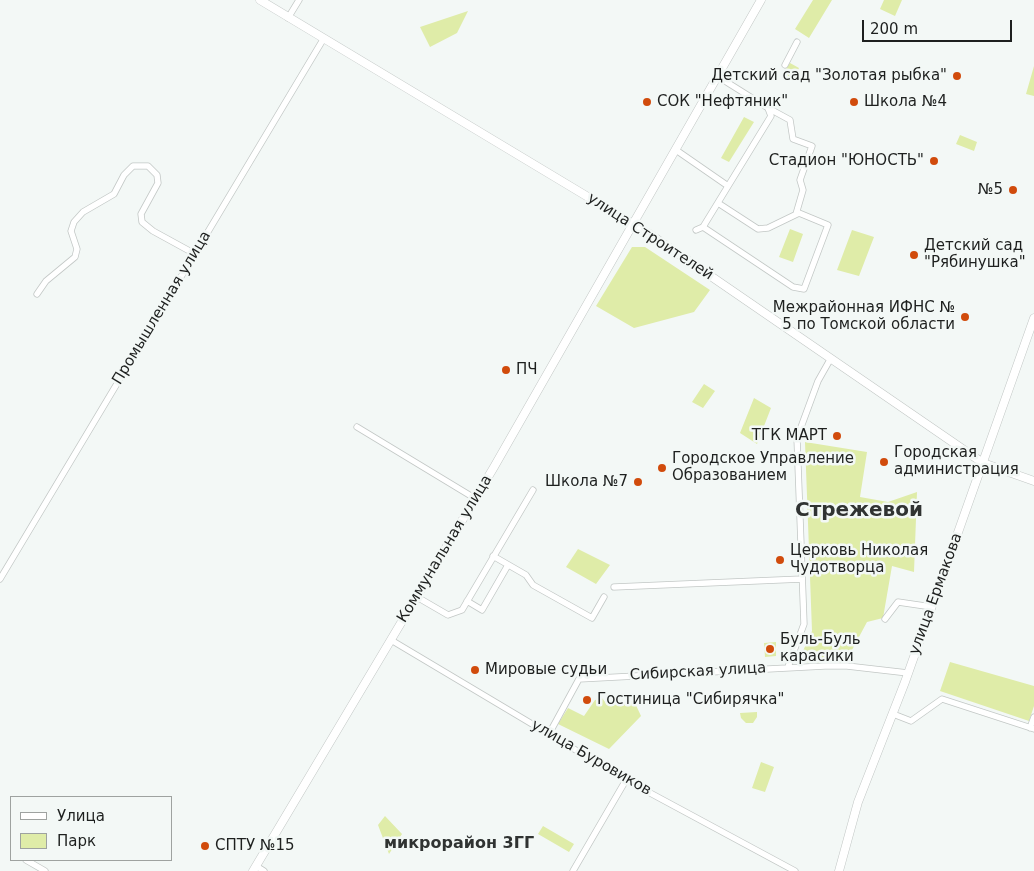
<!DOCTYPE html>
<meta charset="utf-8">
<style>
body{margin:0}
#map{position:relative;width:1034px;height:871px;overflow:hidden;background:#f3f8f6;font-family:"DejaVu Sans",sans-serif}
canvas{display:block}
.legend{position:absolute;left:10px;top:796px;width:162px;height:65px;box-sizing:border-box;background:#f3f8f6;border:1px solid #9ea2a0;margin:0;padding:6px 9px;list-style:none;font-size:15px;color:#1e201f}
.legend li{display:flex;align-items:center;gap:10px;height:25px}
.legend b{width:25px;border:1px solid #9ea2a0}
.scale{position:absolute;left:862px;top:20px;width:150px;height:22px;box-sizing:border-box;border:2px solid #1e201f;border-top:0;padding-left:6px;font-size:15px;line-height:18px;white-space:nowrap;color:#1e201f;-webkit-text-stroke:4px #f3f8f6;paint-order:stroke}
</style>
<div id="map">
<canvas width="1034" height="871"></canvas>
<ul class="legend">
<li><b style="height:6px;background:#fff"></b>Улица</li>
<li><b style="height:14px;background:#dfeca8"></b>Парк</li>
</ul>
<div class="scale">200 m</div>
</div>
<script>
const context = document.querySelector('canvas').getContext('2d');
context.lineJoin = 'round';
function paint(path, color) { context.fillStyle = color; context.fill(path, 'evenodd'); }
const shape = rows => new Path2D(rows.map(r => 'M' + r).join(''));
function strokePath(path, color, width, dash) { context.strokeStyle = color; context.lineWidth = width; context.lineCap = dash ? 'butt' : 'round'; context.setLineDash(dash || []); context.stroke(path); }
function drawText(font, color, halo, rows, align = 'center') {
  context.font = font + ' "DejaVu Sans",sans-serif'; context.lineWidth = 5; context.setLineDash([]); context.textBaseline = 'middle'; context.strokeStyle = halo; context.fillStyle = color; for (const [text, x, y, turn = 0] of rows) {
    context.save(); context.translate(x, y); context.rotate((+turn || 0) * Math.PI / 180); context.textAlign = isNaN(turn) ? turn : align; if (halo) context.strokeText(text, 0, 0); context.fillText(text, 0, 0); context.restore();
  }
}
const green = shape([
 [813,0,832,0,809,38,795,29],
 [884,0,902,0,895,16,880,9],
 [468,11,457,33,430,47,420,27],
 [790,63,799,68,793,80,784,72],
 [1034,66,1034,96,1026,94],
 [744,117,754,122,729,162,721,158],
 [960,135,977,142,974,151,956,144],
 [790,229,803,234,793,262,779,257],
 [852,230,874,237,859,276,837,270],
 [632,247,645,247,710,290,694,312,634,328,596,306],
 [704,384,715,391,703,408,692,402],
 [754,398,771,408,757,444,740,433],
 [805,442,867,452,860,497,888,502,917,492,914,572,892,566,883,618,867,622,845,663,798,662,812,631],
 [578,549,610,565,596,584,566,567],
 [776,642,776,656,765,657,764,643],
 [950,662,1034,686,1034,706,1029,721,940,691],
 [602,698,606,703,634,701,641,716,609,749,558,724,568,708,584,716,595,700],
 [757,712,757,717,753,723,746,723,741,718,740,713],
 [761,762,774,767,765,792,752,788],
 [385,816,402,834,389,854,378,825],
 [543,826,574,844,569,852,538,834]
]);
const street = shape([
 [288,18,299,0],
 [785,65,797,42],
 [717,76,768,108,771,116,703,227,793,287,804,289,828,225,799,213,768,228,758,229,718,203],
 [768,108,790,120,793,139,812,146,800,180,803,190,796,214],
 [676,150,728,186],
 [696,230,703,227],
 [37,294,46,281,75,257,77,249,71,231,74,222,83,212,114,194,124,175,133,166,148,166,157,175,158,183,141,214,142,222,153,231,195,254],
 [357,427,476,499],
 [493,556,526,575,533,585,592,618,604,597],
 [0,579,324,38],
 [614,587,802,579],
 [417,597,448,615,462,610,533,490],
 [467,601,482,610,508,565],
 [885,619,898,602,932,607],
 [391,640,626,780,795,871],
 [788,667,804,624,797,438,818,381,831,358],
 [893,714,911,721,942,699,1034,729],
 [1030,728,1034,717],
 [549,734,579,679,825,666,847,666,908,673],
 [26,860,45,871],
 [256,866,264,871],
 [573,871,626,780]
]);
const secondary = shape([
 [260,0,648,233,983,463,1034,481],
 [253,871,494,467,761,0],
 [839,871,858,802,905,682,1034,318]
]);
const markers = [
 [957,76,5,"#d14b0c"],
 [647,102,5,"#d14b0c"],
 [854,102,5,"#d14b0c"],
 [934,161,5,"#d14b0c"],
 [1013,190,5,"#d14b0c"],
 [914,255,5,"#d14b0c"],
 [965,317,5,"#d14b0c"],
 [506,370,5,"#d14b0c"],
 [837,436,5,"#d14b0c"],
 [884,462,5,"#d14b0c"],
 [662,468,5,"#d14b0c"],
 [638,482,5,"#d14b0c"],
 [780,560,5,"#d14b0c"],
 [770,649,5,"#d14b0c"],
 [475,670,5,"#d14b0c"],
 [587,700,5,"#d14b0c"],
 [205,846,5,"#d14b0c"]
];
const poiNames = [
 ["Детский сад \"Золотая рыбка\"",947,76,"right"],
 ["СОК \"Нефтяник\"",657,102],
 ["Школа №4",864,102],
 ["Стадион \"ЮНОСТЬ\"",924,161,"right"],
 ["№5",1003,190,"right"],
 ["Детский сад",924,246],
 ["\"Рябинушка\"",924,263],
 ["Межрайонная ИФНС №",955,308,"right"],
 ["5 по Томской области",955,325,"right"],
 ["ПЧ",516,370],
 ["ТГК МАРТ",827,436,"right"],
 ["Городская",894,453],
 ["администрация",894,470],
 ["Городское Управление",672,459],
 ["Образованием",672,476],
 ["Школа №7",628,482,"right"],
 ["Церковь Николая",790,551],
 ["Чудотворца",790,568],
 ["Буль-Буль",780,640],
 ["карасики",780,657],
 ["Мировые судьи",485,670],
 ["Гостиница \"Сибирячка\"",597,700],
 ["СПТУ №15",215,846]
];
const streetNames = [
 ["улица Строителей",650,237,33],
 ["Промышленная улица",162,308,-59],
 ["Коммунальная улица",445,549,-59],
 ["улица Ермакова",936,594,-70],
 ["Сибирская улица",698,672,-3],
 ["улица Буровиков",591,758,30]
];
const neighbourhoodNames = [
 ["микрорайон 3ГГ",459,844]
];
const districtNames = [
 ["Стрежевой",859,511]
];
paint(green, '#dfeca8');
strokePath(street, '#c2c7c5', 7);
strokePath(secondary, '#c2c7c5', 9);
strokePath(street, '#fff', 5.5);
strokePath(secondary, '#fff', 8);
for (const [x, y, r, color] of markers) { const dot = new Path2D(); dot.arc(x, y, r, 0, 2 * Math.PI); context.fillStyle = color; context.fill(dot); strokePath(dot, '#f3f8f6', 2); }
drawText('15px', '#1e201f', '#f3f8f6', poiNames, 'left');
drawText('15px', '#1e201f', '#f3f8f6', streetNames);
drawText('bold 16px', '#303332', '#f3f8f6', neighbourhoodNames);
drawText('bold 20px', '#303332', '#f3f8f6', districtNames);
</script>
